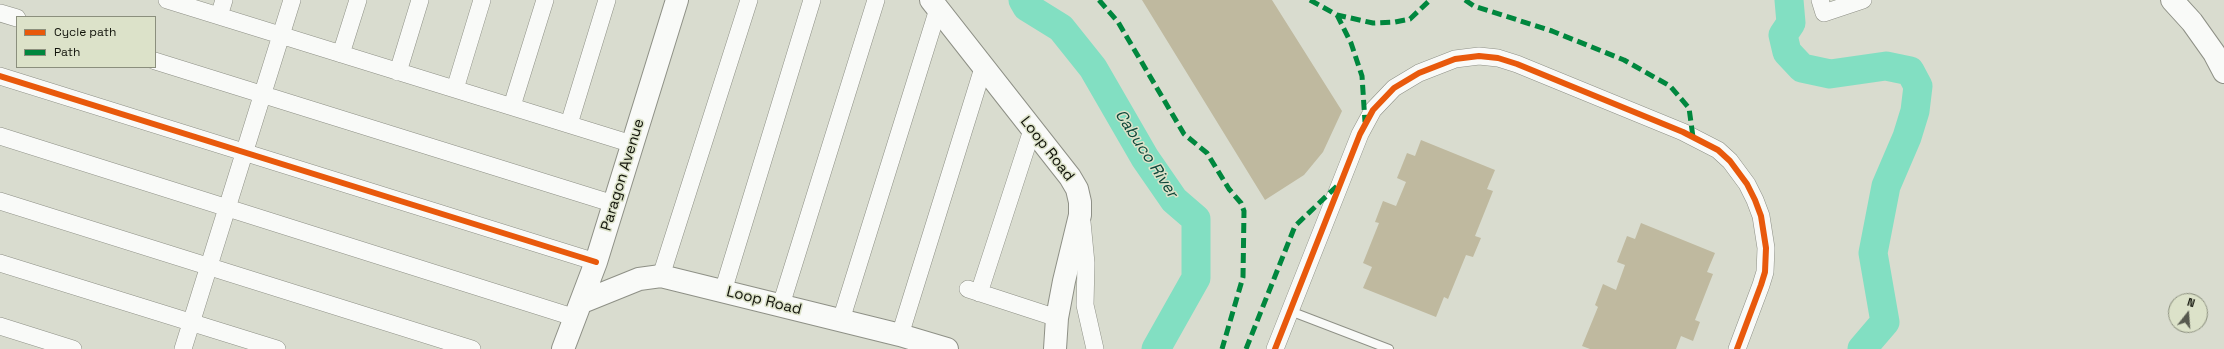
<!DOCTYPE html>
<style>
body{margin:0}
#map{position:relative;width:2224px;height:349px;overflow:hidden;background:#d9dccf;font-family:"Space Grotesk",sans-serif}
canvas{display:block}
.legend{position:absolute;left:16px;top:16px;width:140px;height:52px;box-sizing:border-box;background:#dce2c9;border:1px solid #8b8f7d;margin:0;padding:5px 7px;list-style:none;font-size:12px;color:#11130a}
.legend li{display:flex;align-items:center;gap:8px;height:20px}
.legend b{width:20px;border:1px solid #8b8f7d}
.north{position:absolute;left:2168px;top:293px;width:40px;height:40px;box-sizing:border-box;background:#dce2c9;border:1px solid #8b8f7d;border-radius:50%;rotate:17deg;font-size:11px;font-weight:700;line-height:16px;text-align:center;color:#11130a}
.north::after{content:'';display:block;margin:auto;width:14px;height:18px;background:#57594f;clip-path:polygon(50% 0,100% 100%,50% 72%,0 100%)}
</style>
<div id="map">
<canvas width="2224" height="349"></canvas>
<ul class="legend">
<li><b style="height:5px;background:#e8590c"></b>Cycle path</li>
<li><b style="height:5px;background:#00873e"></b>Path</li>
</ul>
<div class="north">N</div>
</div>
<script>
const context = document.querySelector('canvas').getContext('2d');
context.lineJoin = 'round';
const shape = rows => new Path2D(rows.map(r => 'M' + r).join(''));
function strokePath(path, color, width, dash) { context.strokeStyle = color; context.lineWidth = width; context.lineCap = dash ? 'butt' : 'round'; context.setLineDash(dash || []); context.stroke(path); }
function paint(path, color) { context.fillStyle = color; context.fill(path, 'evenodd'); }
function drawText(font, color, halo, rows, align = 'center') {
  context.font = font + ' "Space Grotesk",sans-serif'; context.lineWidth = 3; context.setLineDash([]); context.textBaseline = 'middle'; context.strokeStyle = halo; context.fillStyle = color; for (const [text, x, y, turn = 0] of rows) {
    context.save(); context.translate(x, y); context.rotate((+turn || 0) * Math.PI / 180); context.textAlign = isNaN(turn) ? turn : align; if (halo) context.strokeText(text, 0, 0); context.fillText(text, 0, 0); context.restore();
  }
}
const river = shape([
 [1023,0,1027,7,1061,28,1093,68,1145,158,1174,200,1196,219,1196,278,1156,349],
 [1789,0,1791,23,1783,35,1787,52,1802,68,1830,74,1886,66,1910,71,1918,86,1915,111,1907,137,1886,186,1873,253,1885,322,1862,349]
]);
const building = shape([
 [1142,0,1272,0,1342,111,1323,152,1304,175,1265,200],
 [1421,140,1495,170,1487,189,1493,191,1475,236,1481,238,1473,257,1466,255,1448,299,1444,297,1436,317,1363,288,1372,267,1363,263,1379,223,1375,222,1383,201,1396,206,1406,182,1397,178,1407,153,1415,156],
 [1641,223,1715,253,1707,272,1713,274,1695,320,1700,322,1693,341,1681,336,1676,349,1590,349,1582,346,1598,307,1595,305,1603,284,1616,290,1625,265,1617,262,1627,236,1635,239]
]);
const lane = shape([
 [1290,311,1389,349]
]);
const street = shape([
 [167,0,632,144],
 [1820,0,1824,13,1863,0],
 [0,13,17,18],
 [219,16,224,0],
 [341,54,358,0],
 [155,61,614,204],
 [398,72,420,0],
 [0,76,596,262],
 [455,89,482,0],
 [512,106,545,0],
 [569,124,607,0],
 [0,136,576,318],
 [0,201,472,349],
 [1082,222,1086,263,1085,305,1095,349],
 [0,263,277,349],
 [661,276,749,0],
 [968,289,1057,318],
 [723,291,812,0],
 [979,293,1032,130],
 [781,305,876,0],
 [841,320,938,9],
 [0,326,73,349],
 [900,335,983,68],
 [183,349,292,0],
 [1275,349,1360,134,1373,110,1394,88,1419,73,1455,59,1479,56,1498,58,1517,64,1683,132,1718,150,1730,161,1747,184,1755,200,1761,216,1766,248,1765,272,1761,285,1737,349]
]);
const secondary = shape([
 [931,0,1070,177,1077,189,1080,202,1080,215,1064,281,1057,318,1055,349],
 [2172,0,2192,22,2214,53,2224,72],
 [582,302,639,279,661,276,900,335,947,349],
 [563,349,596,262,677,0]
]);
const quiet = shape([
 [1099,0,1118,22,1184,134,1207,153,1229,189,1241,203,1244,211,1243,277,1222,349],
 [1310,0,1337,15,1373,23,1395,22,1410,19,1430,0],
 [1465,0,1474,6,1552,31,1624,60,1670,86,1689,108,1693,137],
 [1337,15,1351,43,1362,76,1365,122],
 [1246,349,1295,226,1338,185]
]);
const cycleway = shape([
 [0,76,596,262],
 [1275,349,1360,134,1373,110,1394,88,1419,73,1455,59,1479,56,1498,58,1517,64,1683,132,1718,150,1730,161,1747,184,1755,200,1761,216,1766,248,1765,272,1761,285,1737,349]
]);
const streetNames = [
 ["Loop Road",1047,149,52],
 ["Paragon Avenue",623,175,-73],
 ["Loop Road",764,301,14]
];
const waterNames = [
 ["Cabuco River",1146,154,57]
];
strokePath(river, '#82dfc2', 29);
paint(building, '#bfb99f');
strokePath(lane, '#8e9086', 10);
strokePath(street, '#8e9086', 18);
strokePath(secondary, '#8e9086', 24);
strokePath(lane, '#f9faf8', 8);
strokePath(street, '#f9faf8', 17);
strokePath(secondary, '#f9faf8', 22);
strokePath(quiet, '#00873e', 5, [10, 5]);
strokePath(cycleway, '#e8590c', 6);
drawText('15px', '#11130a', '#dce2c9', streetNames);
drawText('italic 16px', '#0e483a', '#dce2c9', waterNames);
</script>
